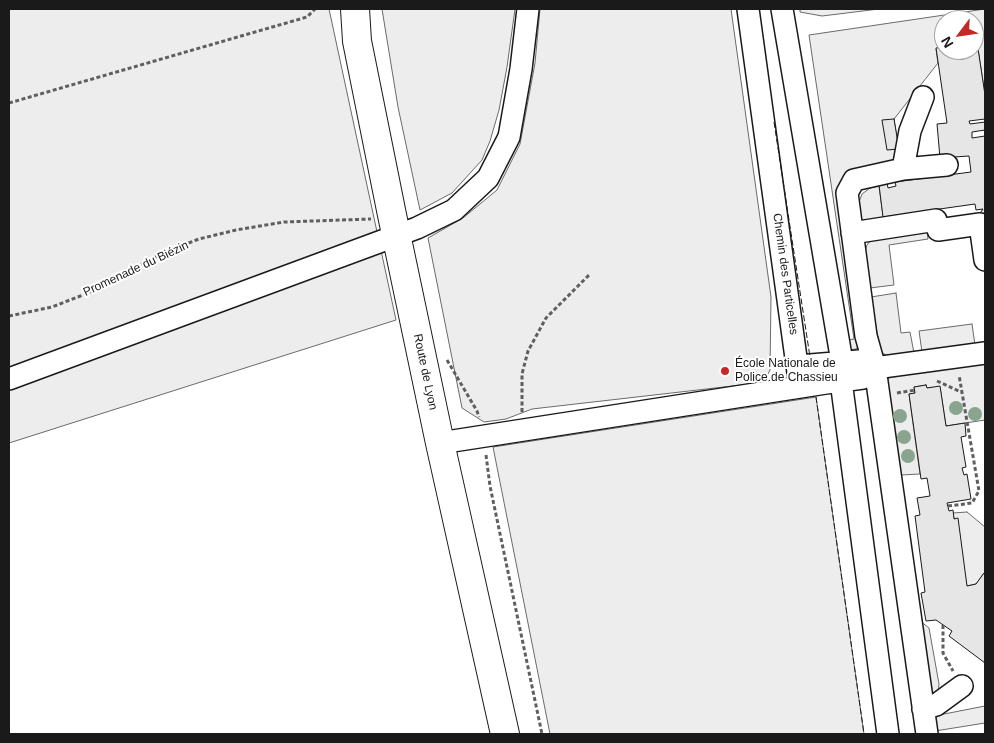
<!DOCTYPE html>
<meta charset="utf-8">
<style>
body{margin:0}
#map{position:relative;width:994px;height:743px;overflow:hidden;background:#fff;font-family:Arial,sans-serif}
canvas{display:block}
.frame{position:absolute;inset:0;border:10px solid #1a1a1a;pointer-events:none}
.north{position:absolute;left:934px;top:10px;width:50px;height:50px;box-sizing:border-box;background:#fff;border:1px solid #a3a3a3;border-radius:50%;rotate:239deg;font-size:14px;font-weight:700;line-height:20px;text-align:center;color:#1a1a1a}
.north::after{content:'';display:block;margin:auto;width:18px;height:22px;background:#c62828;clip-path:polygon(50% 0,100% 100%,50% 72%,0 100%)}
</style>
<div id="map">
<canvas width="994" height="743"></canvas>
<div class="frame"></div>
<div class="north">N</div>
</div>
<script>
const context = document.querySelector('canvas').getContext('2d');
context.lineJoin = 'round';
function paint(path, color) { context.fillStyle = color; context.fill(path, 'evenodd'); }
const shape = rows => new Path2D(rows.map(r => 'M' + r).join(''));
function strokePath(path, color, width, dash) { context.strokeStyle = color; context.lineWidth = width; context.lineCap = dash ? 'butt' : 'round'; context.setLineDash(dash || []); context.stroke(path); }
function drawText(font, color, halo, rows, align = 'center') {
  context.font = font + ' Arial,sans-serif'; context.lineWidth = 4; context.setLineDash([]); context.textBaseline = 'middle'; context.strokeStyle = halo; context.fillStyle = color; for (const [text, x, y, turn = 0] of rows) {
    context.save(); context.translate(x, y); context.rotate((+turn || 0) * Math.PI / 180); context.textAlign = isNaN(turn) ? turn : align; if (halo) context.strokeText(text, 0, 0); context.fillText(text, 0, 0); context.restore();
  }
}
const green = shape([
 [9,9,329,9,396,320,9,443,9,9],
 [382,9,515,9,507,67,499,110,490,141,482,160,452,193,420,210,398,107,382,9],
 [540,9,731,9,771,297,770,370,765,380,750,384,532,409,506,419,484,422,462,408,428,238,463,218,497,190,520,144,535,63,540,9],
 [800,9,879,9,822,16,800,12,800,9],
 [985,9,985,95,977,42,975,42,974,37,974,20,944,20,944,22,939,24,942,47,936,49,938,63,894,119,899,149,898,157,890,164,857,173,859,345,856,349,849,350,843,341,854,339,809,35,985,9],
 [879,186,884,223,862,225,859,202,862,194,870,188,879,186],
 [927,228,928,239,889,245,894,285,870,288,865,251,867,245,871,240,927,228],
 [896,293,901,333,910,332,914,353,889,356,884,354,880,350,871,297,896,293],
 [972,324,975,345,922,352,919,331,972,324],
 [985,362,985,420,946,426,940,387,927,388,926,385,914,387,915,393,909,394,920,474,901,475,887,381,890,377,897,374,985,362],
 [816,397,864,734,550,734,493,447,816,397],
 [967,512,985,527,985,574,984,573,976,584,967,586,953,513,967,512],
 [915,617,929,628,939,684,938,695,930,698,915,617],
 [985,706,985,723,935,731,934,716,985,706]
]);
const building = shape([
 [944,22,944,50,974,50,974,37,975,42,977,42,985,95,985,119,969,121,970,124,985,122,985,130,972,132,972,138,985,136,985,221,978,216,983,209,976,210,975,204,883,217,879,185,887,183,888,188,896,186,895,182,971,172,969,156,940,158,937,124,947,123,936,48,942,47,939,24,944,22],
 [894,119,899,149,887,150,882,120,894,119],
 [926,385,927,388,940,386,946,426,965,423,966,436,961,437,966,467,962,468,964,475,967,474,971,499,947,503,949,511,953,510,954,519,958,518,967,586,976,584,984,573,985,574,985,663,949,636,952,631,936,620,926,621,921,593,925,592,915,516,920,515,917,498,930,496,927,478,921,479,909,394,915,393,914,387,926,385]
]);
const path = shape([
 [9,103,307,17,315,9],
 [9,316,52,307,88,293,165,252,199,239,236,230,284,222,371,219],
 [447,360,477,411,479,417],
 [937,381,961,392],
 [897,393,915,390],
 [522,412,522,374,528,351,546,318,589,275],
 [486,455,490,486,542,734],
 [948,506,972,503,979,491,959,375],
 [943,625,943,653,953,671]
]);
const minor = shape([
 [748,9,800,387],
 [782,9,842,362],
 [923,97,910,131,903,169,854,180,847,193,866,336,875,368,927,734],
 [903,169,947,165],
 [852,233,936,220,938,230,980,224,985,260],
 [798,366,859,361,875,368,985,353],
 [9,379,417,228,454,210,488,178,509,137,521,69,528,9],
 [841,381,888,734],
 [440,443,826,383,863,378,875,368],
 [923,709,936,705,962,686]
]);
const major = shape([
 [355,9,357,41,392,215,440,443,505,734]
]);
const fence = shape([
 [774,122,810,357],
 [816,397,864,734]
]);
const trees = [
 [956,408],
 [975,414],
 [900,416],
 [904,437],
 [908,456]
];
const markers = [
 [725,371,5,"#c62828"]
];
const streetNames = [
 ["Promenade du Biézin",136,269,-25],
 ["Chemin des Particelles",785,274,82],
 ["Route de Lyon",425,372,78]
];
const poiNames = [
 ["École Nationale de",735,364],
 ["Police de Chassieu",735,378]
];
paint(green, '#ededed');
strokePath(green, '#6a6a6a', 1);
paint(building, '#e6e6e6');
strokePath(building, '#1a1a1a', 1);
strokePath(minor, '#1a1a1a', 24);
strokePath(major, '#1a1a1a', 30);
strokePath(path, '#5f5f5f', 3, [4, 2.5]);
strokePath(minor, '#fff', 21);
strokePath(major, '#fff', 28);
strokePath(fence, '#1a1a1a', 1, [6, 2.5]);
context.fillStyle = '#8aa48f';
for (const [x, y] of trees) { context.beginPath(); context.arc(x, y, 7, 0, 2 * Math.PI); context.fill(); }
for (const [x, y, r, color] of markers) { const dot = new Path2D(); dot.arc(x, y, r, 0, 2 * Math.PI); context.fillStyle = color; context.fill(dot); strokePath(dot, '#fff', 2); }
drawText('12px', '#1a1a1a', '#fff', streetNames);
drawText('12px', '#1a1a1a', '#fff', poiNames, 'left');
</script>
